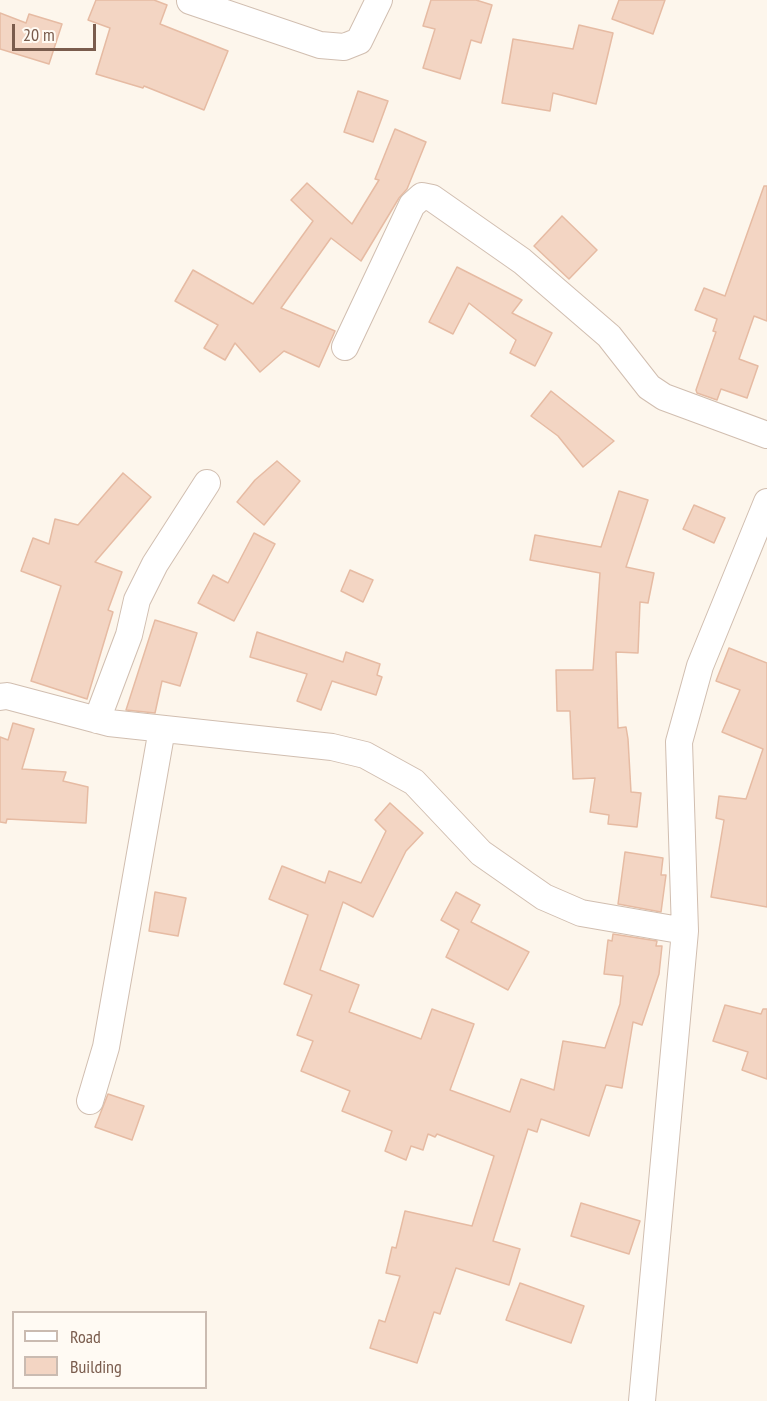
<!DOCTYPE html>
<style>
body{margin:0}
#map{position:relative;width:767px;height:1401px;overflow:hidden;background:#fdf6ec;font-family:"PT Sans Narrow",sans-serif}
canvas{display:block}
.legend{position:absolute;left:12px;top:1311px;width:195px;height:78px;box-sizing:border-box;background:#fffaf3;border:2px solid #cabbb1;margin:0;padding:8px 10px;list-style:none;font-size:18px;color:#7a5c4d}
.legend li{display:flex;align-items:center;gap:12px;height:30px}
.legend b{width:30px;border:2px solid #cabbb1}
.scale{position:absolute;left:12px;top:24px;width:84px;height:27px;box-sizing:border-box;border:3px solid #7a5c4d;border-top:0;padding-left:8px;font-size:18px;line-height:21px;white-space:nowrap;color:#7a5c4d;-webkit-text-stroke:4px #fffaf3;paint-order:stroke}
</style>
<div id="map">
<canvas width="767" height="1401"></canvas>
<ul class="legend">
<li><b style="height:8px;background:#fff"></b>Road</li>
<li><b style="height:16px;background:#f3d5c3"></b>Building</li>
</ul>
<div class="scale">20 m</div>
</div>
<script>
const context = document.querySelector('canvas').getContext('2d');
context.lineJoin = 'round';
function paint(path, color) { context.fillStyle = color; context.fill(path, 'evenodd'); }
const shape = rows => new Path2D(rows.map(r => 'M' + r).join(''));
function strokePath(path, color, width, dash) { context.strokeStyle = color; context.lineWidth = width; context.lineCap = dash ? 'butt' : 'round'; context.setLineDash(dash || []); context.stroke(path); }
const building = shape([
 [96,0,154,0,167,5,160,24,228,51,204,110,144,86,143,88,96,74,110,28,88,20,96,0],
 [431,0,476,0,492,5,481,43,471,40,460,79,423,68,435,29,423,26,431,0],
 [619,0,665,0,653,34,612,19,619,0],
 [0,13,26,23,29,14,62,24,49,64,0,49,0,13],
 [579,25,613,33,596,104,553,93,550,111,502,103,513,39,573,49,579,25],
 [358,91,388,101,373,142,344,132,358,91],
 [395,129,426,142,407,189,399,198,361,261,331,238,281,308,335,331,319,367,284,351,260,372,235,343,225,360,204,348,218,325,175,301,193,270,253,304,313,221,291,200,307,183,352,224,379,180,375,179,395,129],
 [764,186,767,186,767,321,754,316,739,359,758,366,747,398,721,389,717,400,697,393,696,390,716,332,713,331,717,319,695,310,704,288,725,296,764,186],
 [562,216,597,250,569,279,534,246,562,216],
 [457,267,522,300,512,313,552,333,535,366,510,353,516,340,469,303,453,334,429,322,457,267],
 [551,391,614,441,583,467,558,436,531,416,551,391],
 [277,461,300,481,264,525,237,502,255,480,277,461],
 [123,473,151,497,95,562,122,572,108,610,113,612,87,699,31,681,61,586,21,571,33,538,49,544,55,519,78,525,123,473],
 [619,491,648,500,626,567,654,573,648,603,640,602,638,653,616,652,618,728,626,727,628,739,631,792,641,793,637,827,608,824,609,815,590,812,595,778,573,779,570,711,557,711,556,670,593,670,600,573,530,560,535,535,601,547,619,491],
 [694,505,725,518,714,543,683,529,694,505],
 [254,533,275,544,234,621,198,603,213,575,228,583,254,533],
 [350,570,373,580,363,602,341,591,350,570],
 [155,620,197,633,180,686,162,681,155,713,126,710,155,620],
 [257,632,343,662,346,652,380,664,377,675,382,677,376,695,332,681,321,710,297,701,307,674,250,657,257,632],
 [729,648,767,663,767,907,711,897,724,820,716,818,719,796,746,799,763,749,722,732,740,690,716,681,729,648],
 [13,723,34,729,22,769,66,772,63,781,88,787,86,823,7,819,6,823,0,822,0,737,8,740,13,723],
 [390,803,423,833,406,851,373,917,343,902,320,970,359,985,349,1012,421,1039,432,1009,474,1024,450,1090,510,1112,521,1079,554,1090,563,1041,605,1048,620,1004,623,976,604,974,608,940,612,941,613,934,657,941,656,946,662,946,659,974,642,1025,633,1022,622,1088,606,1085,589,1136,541,1119,537,1132,528,1129,493,1241,520,1249,509,1285,456,1268,440,1314,434,1312,417,1363,370,1348,379,1320,385,1322,400,1276,386,1273,392,1247,396,1248,405,1211,472,1226,494,1156,437,1134,435,1137,428,1134,423,1150,411,1146,406,1160,385,1151,392,1131,342,1111,350,1091,301,1071,313,1041,297,1035,312,995,284,984,308,915,269,899,282,866,325,883,329,871,361,883,386,831,375,820,390,803],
 [625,852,663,858,661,875,666,875,661,912,618,904,625,852],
 [155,892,186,898,178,936,149,931,155,892],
 [456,892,480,905,471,922,529,952,508,990,446,957,459,930,441,920,456,892],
 [725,1005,761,1014,763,1009,767,1009,767,1079,742,1070,748,1052,713,1041,725,1005],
 [108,1094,144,1106,132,1140,95,1127,108,1094],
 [581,1203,640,1221,629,1254,571,1236,581,1203],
 [520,1283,584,1306,571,1343,506,1320,520,1283]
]);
const street = shape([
 [190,1,320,45,344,47,359,41,379,0],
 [345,347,412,205,422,196,432,198,522,261,609,336,649,387,664,397,767,435],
 [0,697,7,696,109,723,332,747,365,755,414,782,481,853,544,897,581,913,685,931],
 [97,720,129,635,137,600,155,564,207,483],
 [90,1101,106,1047,162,729],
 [642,1401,685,931,679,742,700,666,767,502]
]);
paint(building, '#f3d5c3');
strokePath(building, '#e6bba3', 1.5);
strokePath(street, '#d1beb0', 28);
strokePath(street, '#fff', 26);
</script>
